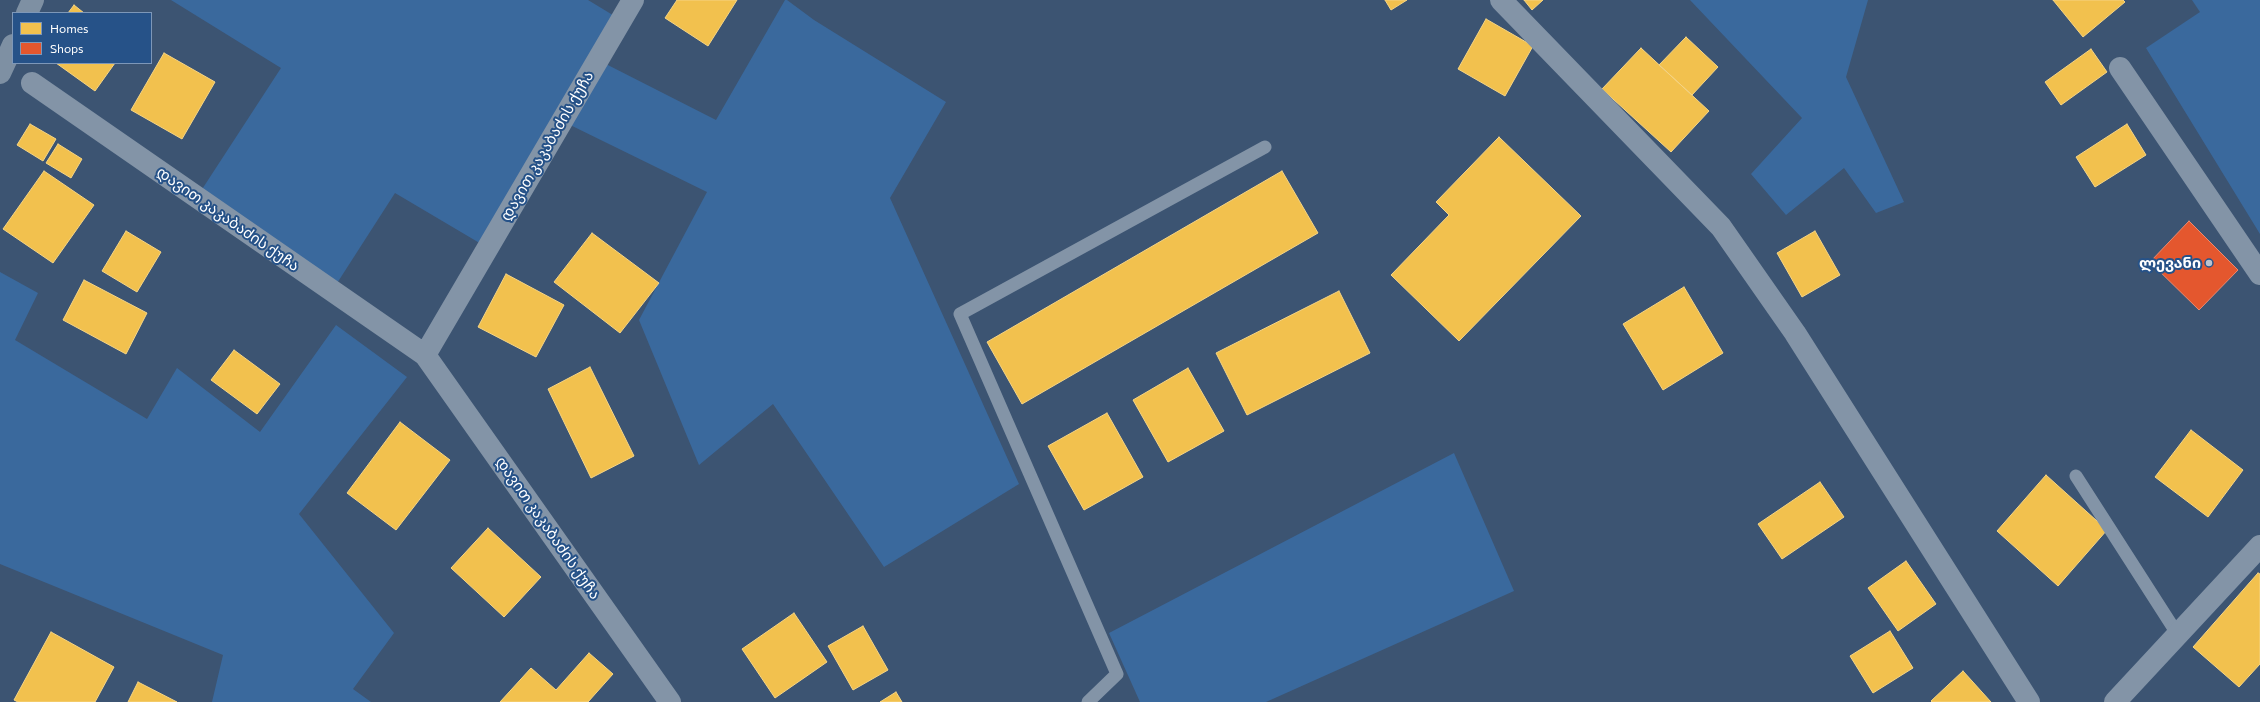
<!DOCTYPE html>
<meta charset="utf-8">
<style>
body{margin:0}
#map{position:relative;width:2260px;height:702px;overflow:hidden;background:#3c5472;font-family:Commissioner,sans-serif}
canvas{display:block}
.legend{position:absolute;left:12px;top:12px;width:140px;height:52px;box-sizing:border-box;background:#265288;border:1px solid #7d97b8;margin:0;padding:5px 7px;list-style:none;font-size:12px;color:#fff}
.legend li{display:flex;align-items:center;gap:8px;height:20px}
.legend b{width:20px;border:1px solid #7d97b8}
</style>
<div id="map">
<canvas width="2260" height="702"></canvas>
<ul class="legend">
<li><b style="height:11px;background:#f2c14e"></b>Homes</li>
<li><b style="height:11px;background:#e4572e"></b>Shops</li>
</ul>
</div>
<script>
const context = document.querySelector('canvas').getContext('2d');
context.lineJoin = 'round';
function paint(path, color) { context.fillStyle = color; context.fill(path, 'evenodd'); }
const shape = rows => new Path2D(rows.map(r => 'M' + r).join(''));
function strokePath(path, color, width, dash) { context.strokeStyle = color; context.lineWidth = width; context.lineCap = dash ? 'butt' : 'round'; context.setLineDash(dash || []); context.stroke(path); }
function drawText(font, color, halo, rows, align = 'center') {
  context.font = font + ' Commissioner,"Noto Sans Georgian",sans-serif'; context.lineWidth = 4; context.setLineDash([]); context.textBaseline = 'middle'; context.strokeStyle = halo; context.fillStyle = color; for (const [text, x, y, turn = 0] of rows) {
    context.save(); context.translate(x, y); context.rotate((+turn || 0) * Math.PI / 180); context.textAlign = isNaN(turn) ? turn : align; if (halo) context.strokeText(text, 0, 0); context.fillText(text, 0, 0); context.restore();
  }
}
const green = shape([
 [171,0,588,0,621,20,598,60,716,120,785,0,787,0,814,20,946,102,890,198,1019,484,884,567,773,404,699,465,639,320,707,192,562,121,488,248,395,193,332,291,197,197,281,68],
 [1690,0,1868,0,1846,77,1904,202,1876,213,1844,168,1786,215,1751,174,1802,118],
 [2192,0,2260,0,2260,234,2146,48,2200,12],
 [0,272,38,293,15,340,147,419,177,368,260,432,336,325,407,377,299,514,394,633,353,689,371,702,212,702,223,655,0,564],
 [1454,453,1514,591,1266,702,1140,702,1109,633]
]);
const homes = shape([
 [677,0,737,0,708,46,665,18,677,0],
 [1385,0,1407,0,1391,10,1385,0],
 [1524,0,1543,0,1532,10,1524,0],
 [2053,0,2123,0,2125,2,2083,37,2053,0],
 [74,5,84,13,68,13,74,5],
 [1486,19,1533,46,1505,96,1458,69,1486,19],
 [1686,37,1718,67,1692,95,1659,65,1686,37],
 [1641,48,1709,111,1671,152,1602,89,1641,48],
 [2091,49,2107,72,2061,105,2045,82,2091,49],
 [164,53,215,82,182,139,131,110,164,53],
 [56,63,115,63,95,91,56,63],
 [30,124,56,139,43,161,17,145,30,124],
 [2127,124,2146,155,2095,187,2076,157,2127,124],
 [1499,137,1581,216,1459,341,1391,275,1449,215,1436,202,1499,137],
 [58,144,82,159,71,178,46,163,58,144],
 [44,171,94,205,53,263,3,229,44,171],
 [1282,171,1318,233,1022,404,987,342,1282,171],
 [126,231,161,252,137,292,102,271,126,231],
 [1815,231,1840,275,1802,297,1777,253,1815,231],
 [592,233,659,283,620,333,554,282,592,233],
 [506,274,564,305,536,357,478,327,506,274],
 [84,280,147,313,126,354,63,320,84,280],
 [1684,287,1723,353,1663,390,1623,324,1684,287],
 [1339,291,1370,353,1247,415,1216,353,1339,291],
 [234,350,280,384,257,414,211,380,234,350],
 [590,367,634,456,591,478,548,389,590,367],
 [1188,368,1224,431,1168,462,1133,400,1188,368],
 [1107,413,1143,477,1084,510,1048,446,1107,413],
 [400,422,450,460,396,530,347,493,400,422],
 [2191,430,2243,470,2208,517,2155,477,2191,430],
 [2046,475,2107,530,2058,586,1997,531,2046,475],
 [1820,482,1844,517,1782,559,1758,524,1820,482],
 [488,528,541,577,504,617,451,568,488,528],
 [1906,561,1936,604,1898,631,1868,588,1906,561],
 [2258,573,2260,574,2260,664,2239,687,2193,647,2258,573],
 [794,613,827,662,775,698,742,649,794,613],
 [863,626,888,670,853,690,828,646,863,626],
 [1890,631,1913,668,1873,693,1850,656,1890,631],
 [51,632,114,667,95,702,18,702,14,700,51,632],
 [589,653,613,674,588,702,500,702,531,668,556,690,589,653],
 [1963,671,1991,702,1932,702,1931,701,1963,671],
 [138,682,177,702,128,702,138,682],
 [896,692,902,702,880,702,896,692]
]);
const shops = shape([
 [2189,221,2238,270,2199,310,2150,262,2189,221]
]);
const lane = shape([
 [2076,476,2178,635],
 [1088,702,1117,674,960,314,1265,147]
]);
const street = shape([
 [1501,0,1721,227,1795,333,2029,702],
 [2120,68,2260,274],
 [32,83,425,355,670,702],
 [425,355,633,0],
 [2115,702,2260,546]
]);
const secondary = shape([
 [27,13,33,0],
 [0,73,13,45]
]);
const markers = [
 [2209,263,4,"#bbc3ce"]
];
const streetNames = [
 ["დავით კაკაბაძის ქუჩა",547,146,-60],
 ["დავით კაკაბაძის ქუჩა",228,219,35],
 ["დავით კაკაბაძის ქუჩა",548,528,55]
];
const poiNames = [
 ["ლევანი",2201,263]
];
paint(green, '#3a699d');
paint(homes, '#f2c14e');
strokePath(homes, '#f6d483', 1);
paint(shops, '#e4572e');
strokePath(shops, '#ec896d', 1);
strokePath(lane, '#8394a7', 13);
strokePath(street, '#8394a7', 22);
strokePath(secondary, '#7e90a3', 22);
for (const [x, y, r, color] of markers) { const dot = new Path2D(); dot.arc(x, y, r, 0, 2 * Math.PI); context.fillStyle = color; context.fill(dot); strokePath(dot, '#265288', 1.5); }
drawText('15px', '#fff', '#265288', streetNames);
drawText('bold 15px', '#fff', '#265288', poiNames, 'right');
</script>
